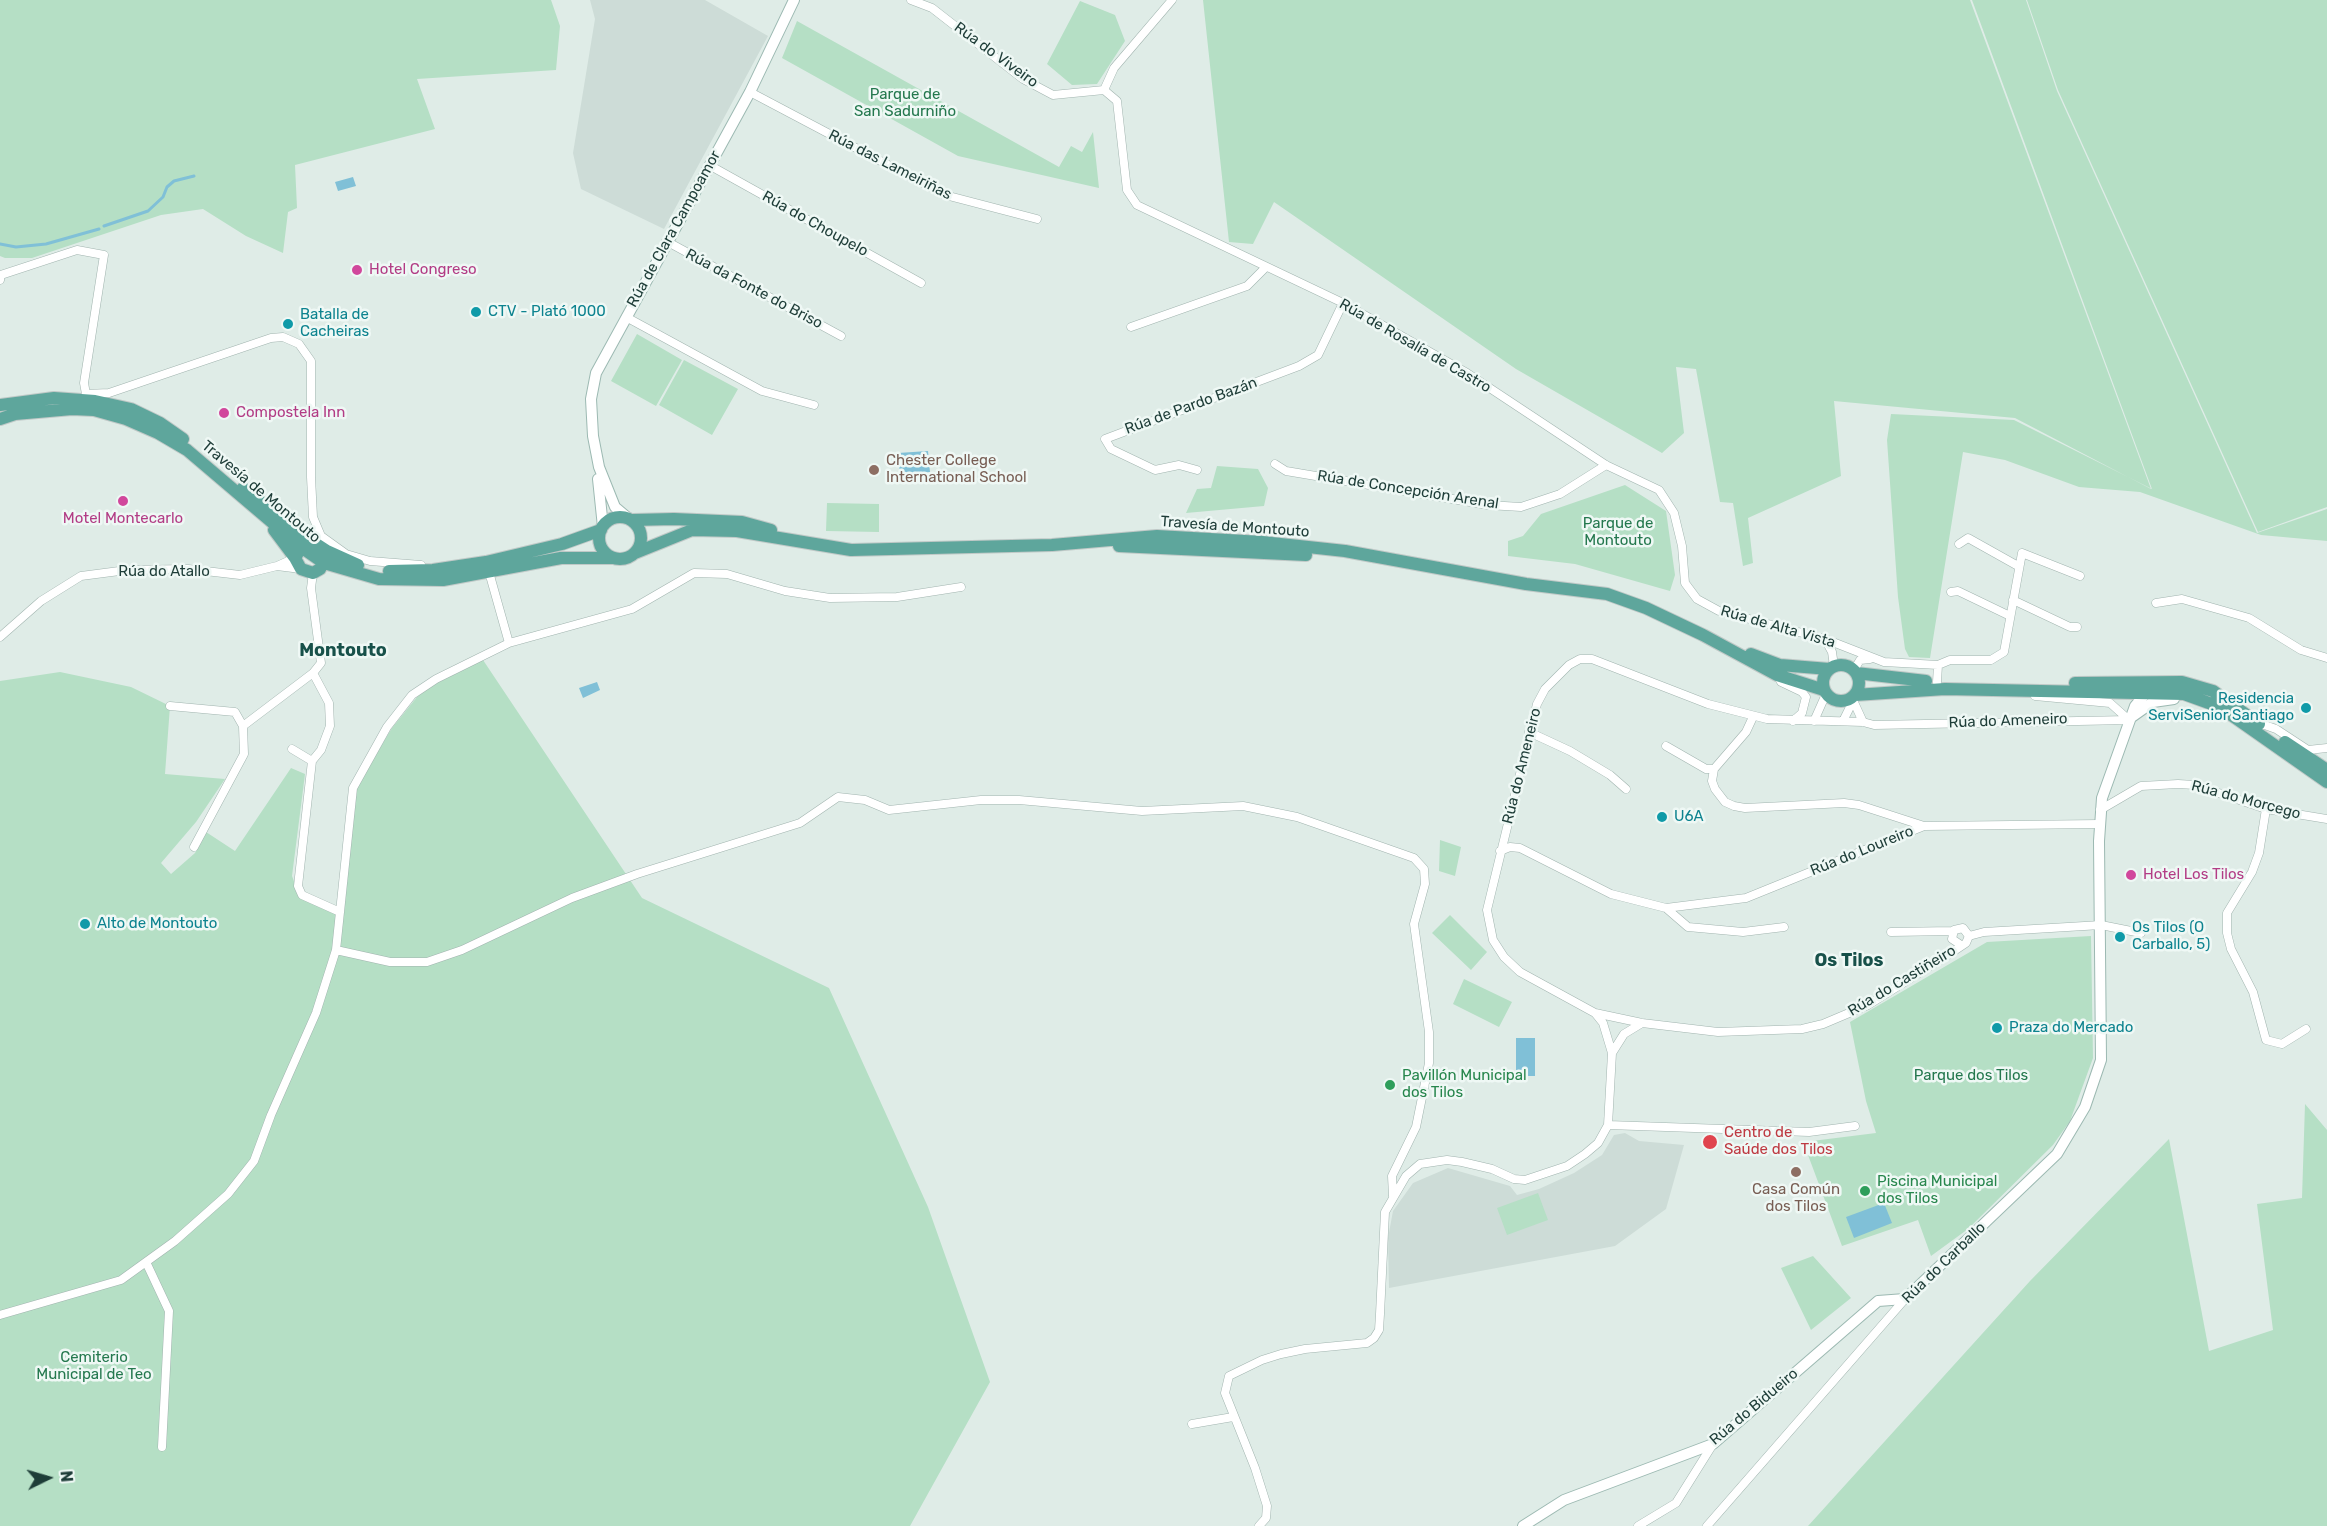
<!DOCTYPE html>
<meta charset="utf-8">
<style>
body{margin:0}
#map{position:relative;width:2327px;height:1526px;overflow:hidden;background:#dfece7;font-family:Rubik,sans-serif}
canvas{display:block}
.north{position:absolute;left:18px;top:1448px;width:60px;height:60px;-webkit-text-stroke:4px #eff8f5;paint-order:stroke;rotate:85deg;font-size:16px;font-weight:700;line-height:24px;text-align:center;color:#1e3d38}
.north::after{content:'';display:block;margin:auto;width:21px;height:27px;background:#1e3d38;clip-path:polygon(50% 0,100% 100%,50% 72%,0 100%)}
</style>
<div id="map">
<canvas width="2327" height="1526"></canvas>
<div class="north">N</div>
</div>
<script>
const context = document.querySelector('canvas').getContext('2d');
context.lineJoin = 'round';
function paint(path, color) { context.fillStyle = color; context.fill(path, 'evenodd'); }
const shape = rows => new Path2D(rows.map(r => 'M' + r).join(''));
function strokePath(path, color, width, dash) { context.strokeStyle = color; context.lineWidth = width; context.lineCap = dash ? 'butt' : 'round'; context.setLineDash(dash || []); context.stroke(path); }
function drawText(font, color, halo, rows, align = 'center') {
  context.font = font + ' Rubik,sans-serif'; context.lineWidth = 5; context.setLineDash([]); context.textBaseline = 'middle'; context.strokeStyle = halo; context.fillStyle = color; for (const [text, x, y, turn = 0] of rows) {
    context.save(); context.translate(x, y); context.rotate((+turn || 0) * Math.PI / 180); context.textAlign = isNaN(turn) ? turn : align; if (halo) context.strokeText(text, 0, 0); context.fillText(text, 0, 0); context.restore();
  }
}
const built = shape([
 [590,0,705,0,768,36,664,229,581,189,573,153,595,19],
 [1625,1133,1639,1141,1684,1145,1666,1209,1615,1246,1389,1288,1388,1238,1393,1211,1413,1183,1448,1168,1510,1186,1517,1195,1539,1189,1574,1173,1602,1155,1614,1135]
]);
const green = shape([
 [0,0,551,0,560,26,556,70,417,79,435,129,295,165,297,208,288,212,283,253,246,236,203,209,161,215,32,258,5,258,0,256],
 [1203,0,1970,0,2151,489,2015,418,1834,401,1841,476,1748,518,1753,563,1743,566,1733,503,1720,502,1696,369,1676,367,1684,433,1662,453,1516,369,1274,202,1253,244,1229,242],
 [1972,0,2026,0,2057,91,2257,533,2327,509,2327,541,2261,535,2140,492,2079,487,2005,460,1963,452,1930,658,1909,657,1905,649,1898,597,1887,440,1891,414,2014,420,2152,489],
 [2027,0,2327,0,2327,507,2258,532,2058,90],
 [1080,1,1115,15,1125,41,1097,84,1072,85,1047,64],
 [797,21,1059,167,1071,146,1082,152,1093,132,1099,188,958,156,782,58],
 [637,334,682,360,656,406,611,381],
 [684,360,738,389,712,435,659,405],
 [1217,466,1258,469,1268,488,1264,506,1186,513,1197,489,1211,488],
 [1625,485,1666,511,1675,575,1670,591,1575,564,1508,556,1508,541,1523,536,1541,514],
 [827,503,879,504,879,532,826,531],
 [481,657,642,898,829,988,928,1207,990,1382,910,1526,0,1526,0,681,60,672,131,687,170,706,165,774,225,779,196,822,161,863,171,874,195,853,206,832,235,851,291,768,305,774,292,876,300,897,335,914,344,911,357,787,370,764,392,728,417,697,431,685],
 [1440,840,1461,847,1455,876,1439,871],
 [1450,915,1487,952,1471,970,1432,933],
 [2091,936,2093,1058,2070,1121,2053,1145,1968,1229,1931,1256,1918,1220,1842,1246,1808,1155,1812,1141,1876,1133,1866,1101,1850,1022,1987,942],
 [1464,979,1512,1002,1499,1027,1453,1004],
 [2305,1104,2327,1130,2327,1526,1808,1526,2030,1281,2169,1139,2209,1351,2273,1330,2257,1204,2302,1198],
 [1538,1193,1548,1220,1507,1235,1497,1208],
 [1813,1256,1851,1298,1811,1330,1781,1268]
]);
const water = shape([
 [353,177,356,186,338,191,335,182],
 [928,451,930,472,900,475,898,453],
 [597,682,600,690,583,698,579,688],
 [1516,1038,1535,1038,1535,1076,1516,1076],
 [1884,1203,1892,1223,1854,1238,1846,1217]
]);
const stream = shape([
 [104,226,148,211,163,197,167,187,174,181,194,176],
 [0,244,16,247,46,244,99,229]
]);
const street = shape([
 [911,0,932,8,1023,79,1053,95,1104,90,1117,101,1127,190,1137,205,1343,303,1467,373,1606,465,1659,490,1674,513,1682,546,1685,583,1697,599,1719,611,1825,639,1884,662,1938,665],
 [1104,90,1114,68,1172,0],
 [750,92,945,195,1037,219],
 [709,165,921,283],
 [666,241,841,336],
 [0,280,1,275,77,250,104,255,84,383,86,394,109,393,271,338,283,337,299,344,311,361,311,477,313,517,321,536,346,554,370,561,421,565],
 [626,317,762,391,814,405],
 [1131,327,1247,286,1266,267],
 [1275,464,1286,471,1488,505,1521,507,1560,494,1606,465],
 [1197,470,1179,465,1155,470,1111,449,1105,439,1299,366,1318,355,1343,303],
 [1959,544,1968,538,2018,566],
 [295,558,277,566,301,569],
 [489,572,509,643],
 [1951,592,1958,591,2010,616],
 [2013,600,2070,627,2077,627],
 [2156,603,2182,599,2249,618,2301,650,2327,658],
 [0,637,41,601,81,576,127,570,188,569,240,575,277,566],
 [1825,639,1832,652,1834,666],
 [1854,670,1860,660,1870,659],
 [313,673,329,703,330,726,321,750,312,761,298,886,302,895,340,912],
 [1778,676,1781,682,1802,692,1806,697,1802,713,1793,721],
 [1937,682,1938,665,1950,660,1991,660,2004,652,2022,553,2080,576],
 [2035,696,2110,703,2129,720],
 [1852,698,1863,722],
 [170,706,235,712,243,726],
 [1814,721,1826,694],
 [1843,721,1850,707,1848,700],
 [2259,723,2276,729,2308,750,2327,748],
 [1529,732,1570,751,1610,775,1626,789],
 [1666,746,1706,769,1714,769,1746,732,1753,717],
 [292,749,312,761],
 [1714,769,1712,781,1715,789,1725,802,1734,806,1745,808,1844,803,1859,805,1924,826],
 [2266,809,2259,853,2252,872,2227,913,2227,933,2231,949,2253,992,2266,1040,2282,1044,2306,1029],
 [2100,810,2141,786,2178,784,2195,785,2266,809,2327,819],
 [194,847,244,754,243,726,313,673,321,663,311,588,313,573],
 [1500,851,1510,847,1520,848,1611,894,1666,908,1746,898,1924,826,2100,824],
 [1666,908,1688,927,1743,932,1784,927],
 [1891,932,1953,931],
 [1961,945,1952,939,1954,930,1963,928,1969,936],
 [336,950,390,962,427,962,462,950,572,898,637,874,800,823,838,797,865,800,889,810,981,800,1019,800,1142,811,1243,806,1297,817,1414,858,1424,869,1425,884,1414,924,1429,1032,1429,1063,1416,1127,1392,1176,1393,1196],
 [1595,1013,1642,1023,1718,1032,1802,1029,1823,1024,1868,1005,1951,953,1966,943,1969,936,1984,932,2101,925,2141,933],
 [1612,1053,1624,1034,1642,1023],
 [1608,1125,1809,1132,1855,1126],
 [146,1262,169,1311,162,1447],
 [0,1315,121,1280,175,1241,228,1194,254,1161,271,1115,316,1013,336,950,353,788,387,727,412,695,436,679,509,643,632,609,694,573,727,574,785,591,830,598,897,597,961,587],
 [1192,1424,1233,1417],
 [1259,1526,1266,1518,1267,1506,1255,1468,1225,1393,1229,1376,1262,1360,1281,1354,1305,1349,1367,1343,1374,1338,1379,1330,1380,1314,1385,1212,1406,1176,1420,1164,1447,1160,1462,1162,1492,1169,1514,1179,1525,1180,1567,1166,1585,1154,1598,1143,1608,1125,1612,1053,1603,1023,1595,1013,1520,972,1504,957,1493,940,1487,910,1537,704,1545,689,1569,665,1580,659,1592,659,1708,704,1767,719,1863,722,1874,725,2129,720],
 [1638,1526,1676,1503,1713,1444],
 [1707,1526,1905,1299]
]);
const secondary = shape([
 [598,479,603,527],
 [628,518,615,507,599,467,593,436,591,399,596,373,750,92,794,0],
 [2129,719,2153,702,2174,699],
 [1523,1526,1564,1500,1713,1444,1878,1301,1905,1299,2057,1154,2085,1107,2101,1060,2099,841,2102,798,2135,706,2148,691]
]);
const primary = shape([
 [0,405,54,398,95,401,131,409,160,423,183,439],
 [0,419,15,414,72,409,94,410,126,419,158,433,187,450,301,547,324,563,379,579,443,580,561,558,614,558],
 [243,488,307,538,327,551,358,565],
 '599 538a21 21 0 1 1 42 0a21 21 0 1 1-42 0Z',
 [632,520,674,519,742,522,771,530],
 [274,530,295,558],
 [305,541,295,558,301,569,313,573,320,569,326,557],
 [1119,546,1306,555],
 [635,553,692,530,737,531,851,550,1052,545,1157,536,1262,542,1345,551,1526,584,1607,594,1646,608,1703,635,1777,675,1824,690],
 [389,571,433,570,486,562,562,544,601,530],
 [1751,654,1780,665,1829,669],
 '1823 683a18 18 0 1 1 36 0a18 18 0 1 1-36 0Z',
 [1856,673,1926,681],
 [2075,683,2182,682,2213,691,2259,724],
 [1855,695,1945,689,2184,694,2220,707,2327,782],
 [2285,742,2327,770]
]);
const markers = [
 [357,270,6,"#d1479c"],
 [476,312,6,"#0f9aa8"],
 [288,324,6,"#0f9aa8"],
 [224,413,6,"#d1479c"],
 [874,470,6,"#8d6e63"],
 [123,501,6,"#d1479c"],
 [2306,708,6,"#0f9aa8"],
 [1662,817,6,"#0f9aa8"],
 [2131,875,6,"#d1479c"],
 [85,924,6,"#0f9aa8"],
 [2120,937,6,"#0f9aa8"],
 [1997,1028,6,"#0f9aa8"],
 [1390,1085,6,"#2e9e5b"],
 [1710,1142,8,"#e0444e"],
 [1796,1172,6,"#8d6e63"],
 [1865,1191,6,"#2e9e5b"]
];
const streetNames = [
 ["Rúa do Viveiro",996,55,36],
 ["Rúa das Lameiriñas",890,165,27],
 ["Rúa do Choupelo",815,224,29],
 ["Rúa de Clara Campoamor",674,229,-61],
 ["Rúa da Fonte do Briso",754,289,28],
 ["Rúa de Rosalía de Castro",1415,346,30],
 ["Rúa de Pardo Bazán",1191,406,-20],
 ["Rúa de Concepción Arenal",1408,490,9],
 ["Travesía de Montouto",261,492,40],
 ["Travesía de Montouto",1235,527,4],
 ["Rúa do Atallo",164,572],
 ["Rúa de Alta Vista",1778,627,16],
 ["Rúa do Ameneiro",2008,721,-2],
 ["Rúa do Ameneiro",1522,766,-76],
 ["Rúa do Morcego",2246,800,15],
 ["Rúa do Loureiro",1862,851,-22],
 ["Rúa do Castiñeiro",1902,981,-31],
 ["Rúa do Carballo",1944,1263,-44],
 ["Rúa do Bidueiro",1754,1407,-40]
];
const parkNames = [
 ["Parque de",905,95],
 ["San Sadurniño",905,112],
 ["Parque de",1618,524],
 ["Montouto",1618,541],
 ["Parque dos Tilos",1971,1076],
 ["Cemiterio",94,1358],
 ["Municipal de Teo",94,1375]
];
const hotelNames = [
 ["Hotel Congreso",369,270],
 ["Compostela Inn",236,413],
 ["Motel Montecarlo",123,519,"center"],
 ["Hotel Los Tilos",2143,875]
];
const cultureNames = [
 ["CTV - Plató 1000",488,312],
 ["Batalla de",300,315],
 ["Cacheiras",300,332],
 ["Residencia",2294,699,"right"],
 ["ServiSenior Santiago",2294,716,"right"],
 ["U6A",1674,817],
 ["Alto de Montouto",97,924],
 ["Os Tilos (O",2132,928],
 ["Carballo, 5)",2132,945],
 ["Praza do Mercado",2009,1028]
];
const educationNames = [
 ["Chester College",886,461],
 ["International School",886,478],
 ["Casa Común",1796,1190,"center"],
 ["dos Tilos",1796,1207,"center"]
];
const leisureNames = [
 ["Pavillón Municipal",1402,1076],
 ["dos Tilos",1402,1093],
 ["Piscina Municipal",1877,1182],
 ["dos Tilos",1877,1199]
];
const healthNames = [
 ["Centro de",1724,1133],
 ["Saúde dos Tilos",1724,1150]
];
const quarterNames = [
 ["Montouto",343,651],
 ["Os Tilos",1849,961]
];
paint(built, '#cddcd7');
paint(green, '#b5dfc5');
paint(water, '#80c0d7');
strokePath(stream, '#80c0d7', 3);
strokePath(street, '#a1b4af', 9);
strokePath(secondary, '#9cb9b2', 12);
strokePath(primary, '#c0c9c7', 14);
strokePath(street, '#fff', 8);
strokePath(secondary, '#fff', 10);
strokePath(primary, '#5ea69c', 12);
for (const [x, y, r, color] of markers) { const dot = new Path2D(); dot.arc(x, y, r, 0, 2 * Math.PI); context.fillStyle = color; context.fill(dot); strokePath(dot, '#eff8f5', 2); }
drawText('15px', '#1e3d38', '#eff8f5', streetNames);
drawText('15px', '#24784e', '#eff8f5', parkNames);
drawText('15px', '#b23c85', '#eff8f5', hotelNames, 'left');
drawText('15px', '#0d838f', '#eff8f5', cultureNames, 'left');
drawText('15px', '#785e54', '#eff8f5', educationNames, 'left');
drawText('15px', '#27864d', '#eff8f5', leisureNames, 'left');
drawText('15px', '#be3a42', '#eff8f5', healthNames, 'left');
drawText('bold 18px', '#18514a', '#eff8f5', quarterNames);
</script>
